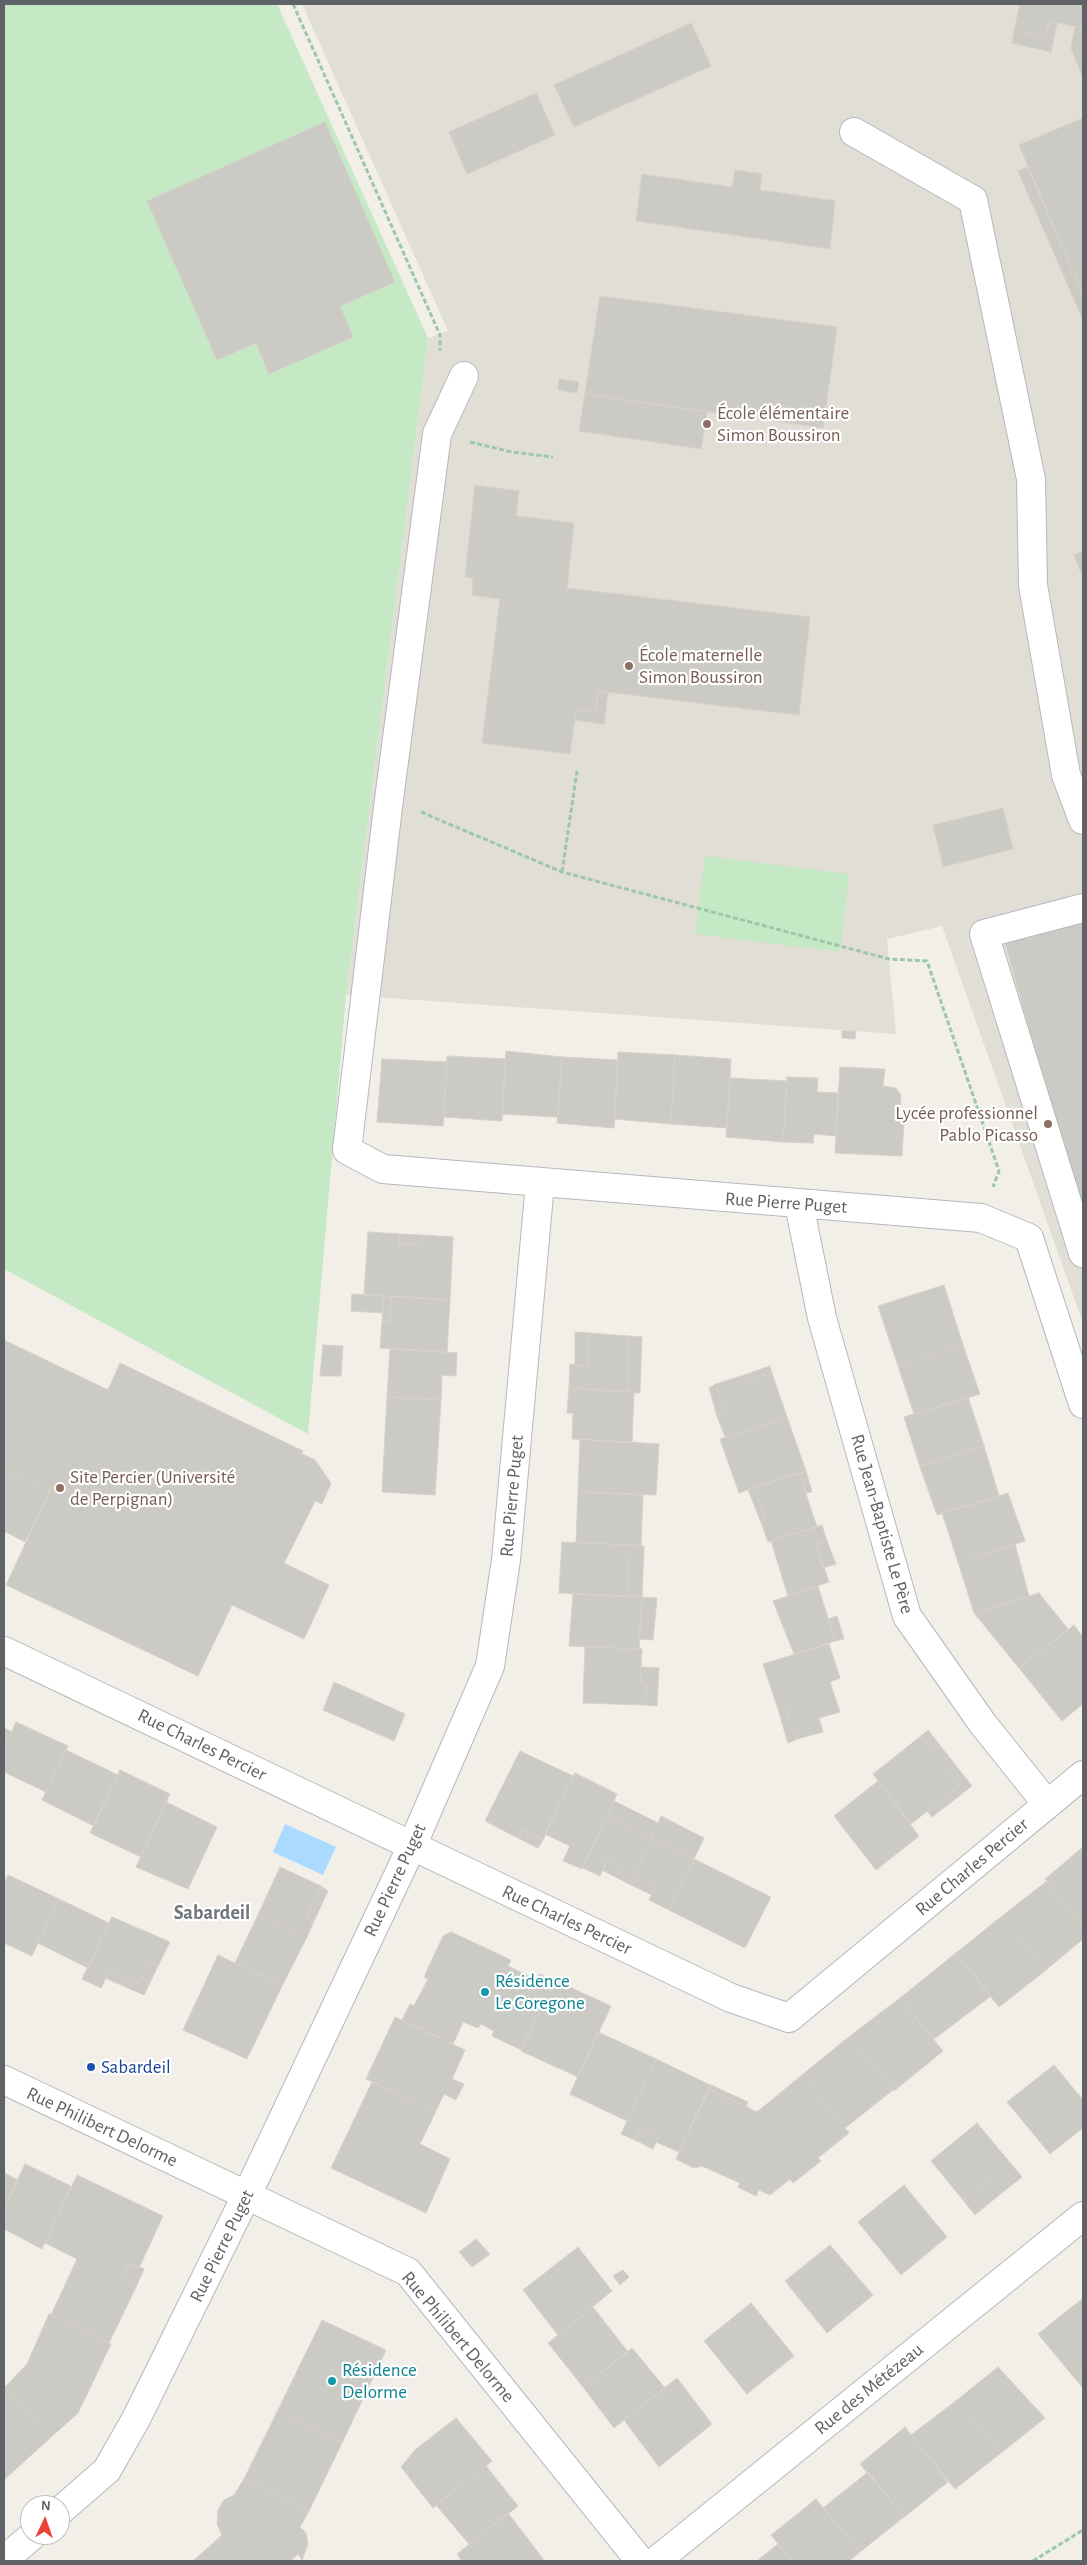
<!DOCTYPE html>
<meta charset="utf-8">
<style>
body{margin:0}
#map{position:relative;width:1087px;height:2565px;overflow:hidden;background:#f1efe8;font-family:"Alegreya Sans",sans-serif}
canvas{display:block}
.frame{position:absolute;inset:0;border:5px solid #5f6368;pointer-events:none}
.north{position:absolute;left:20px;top:2495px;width:50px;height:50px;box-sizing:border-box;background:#fff;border:1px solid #bfc1c3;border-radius:50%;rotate:3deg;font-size:14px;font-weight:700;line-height:20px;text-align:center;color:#5f6368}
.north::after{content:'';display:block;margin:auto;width:18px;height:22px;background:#ea4335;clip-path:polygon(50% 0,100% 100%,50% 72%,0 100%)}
</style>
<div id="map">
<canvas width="1087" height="2565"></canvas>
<div class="frame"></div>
<div class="north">N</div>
</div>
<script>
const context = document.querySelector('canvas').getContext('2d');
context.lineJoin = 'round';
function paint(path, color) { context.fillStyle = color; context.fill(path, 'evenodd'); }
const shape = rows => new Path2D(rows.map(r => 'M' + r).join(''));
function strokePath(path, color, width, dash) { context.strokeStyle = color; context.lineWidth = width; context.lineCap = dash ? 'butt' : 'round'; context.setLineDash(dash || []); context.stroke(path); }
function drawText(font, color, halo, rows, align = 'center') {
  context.font = font + ' "Alegreya Sans",sans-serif'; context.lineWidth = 4.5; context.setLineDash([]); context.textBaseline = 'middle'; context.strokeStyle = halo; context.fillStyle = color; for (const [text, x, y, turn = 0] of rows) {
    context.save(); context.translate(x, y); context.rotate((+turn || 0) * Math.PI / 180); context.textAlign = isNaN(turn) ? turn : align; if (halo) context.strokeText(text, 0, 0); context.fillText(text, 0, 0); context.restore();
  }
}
const education = shape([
 [302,4,1083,4,1083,1323,942,926,887,939,896,1034,346,995,428,338,448,331]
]);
const green = shape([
 [4,4,277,4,428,338,346,995,308,1434,4,1269],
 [705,856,849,874,840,952,695,934]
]);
const water = shape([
 [285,1824,336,1847,323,1875,273,1852]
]);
const building = shape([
 [1020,4,1083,4,1083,28,1049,21,1046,37,1014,31,1020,4],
 [1049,21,1057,23,1051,52,1012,43,1014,31,1046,37,1049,21],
 [691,23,711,66,574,127,554,85,691,23],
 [1075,26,1083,28,1083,78,1071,48,1075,26],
 [536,93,555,135,467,174,449,132,536,93],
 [1083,118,1083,294,1019,145,1083,118],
 [325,122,395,282,340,306,353,337,269,374,256,343,217,360,147,201,325,122],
 [1027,167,1083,294,1083,320,1018,171,1027,167],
 [735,170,762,174,760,190,835,201,830,249,636,221,642,174,732,187,735,170],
 [600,296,837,327,823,428,585,394,600,296],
 [559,379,579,382,577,393,558,390,559,379],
 [585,394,707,412,701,449,579,431,585,394],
 [475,485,519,491,516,516,574,523,567,588,810,617,799,715,598,691,596,712,576,710,570,754,482,743,500,599,472,595,473,578,465,577,475,485],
 [1083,551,1083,578,1074,555,1083,551],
 [598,691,608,692,604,724,574,720,576,710,596,712,598,691],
 [1003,808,1013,849,943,867,933,825,1003,808],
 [1083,920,1083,1221,1005,942,1083,920],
 [842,1031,856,1031,855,1039,842,1038,842,1031],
 [506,1051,562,1057,558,1117,502,1114,506,1051],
 [618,1052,675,1055,671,1124,614,1119,618,1052],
 [675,1055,731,1059,727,1128,671,1124,675,1055],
 [447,1056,506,1059,502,1121,444,1117,447,1056],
 [562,1057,618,1060,614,1128,557,1123,562,1057],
 [382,1059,447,1062,443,1126,377,1122,382,1059],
 [840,1067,885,1069,883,1086,896,1088,901,1095,899,1122,904,1121,902,1156,835,1153,840,1067],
 [787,1077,818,1078,817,1092,838,1093,836,1136,814,1134,813,1143,783,1142,787,1077],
 [730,1078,787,1081,783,1142,726,1137,730,1078],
 [368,1232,399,1234,399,1244,420,1245,422,1235,453,1237,450,1300,364,1295,368,1232],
 [399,1234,422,1235,420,1245,399,1244,399,1234],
 [944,1285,963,1345,898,1366,878,1306,944,1285],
 [352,1294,384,1296,383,1313,351,1311,352,1294],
 [384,1296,391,1296,390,1321,382,1322,384,1296],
 [391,1296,450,1300,447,1352,380,1348,382,1322,390,1321,391,1296],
 [575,1332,589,1333,588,1367,575,1365,575,1332],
 [589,1333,629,1336,627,1392,569,1388,570,1364,588,1367,589,1333],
 [629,1336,642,1337,640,1393,627,1392,629,1336],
 [4,1340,108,1390,120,1363,303,1451,302,1454,315,1460,331,1483,322,1504,315,1501,284,1563,329,1585,304,1639,232,1605,198,1676,6,1585,50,1491,4,1469,4,1340],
 [323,1345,343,1346,341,1376,320,1376,323,1345],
 [963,1345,980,1394,914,1414,898,1366,963,1345],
 [390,1349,457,1353,456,1376,442,1375,441,1400,387,1397,390,1349],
 [770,1366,772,1373,746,1382,744,1375,770,1366],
 [772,1373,787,1417,725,1437,717,1416,726,1413,716,1384,744,1375,746,1382,772,1373],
 [716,1384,726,1413,717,1416,709,1388,716,1384],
 [569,1388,634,1392,632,1443,572,1439,573,1413,567,1413,569,1388],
 [387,1397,441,1400,435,1495,382,1492,387,1397],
 [968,1397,984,1446,920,1467,904,1417,968,1397],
 [787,1417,806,1471,739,1493,720,1439,787,1417],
 [580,1439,659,1444,656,1495,578,1492,580,1439],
 [984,1446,999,1496,937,1515,920,1467,984,1446],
 [4,1469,50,1491,25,1542,4,1531,4,1469],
 [806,1471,812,1492,806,1493,799,1473,806,1471],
 [799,1473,817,1527,768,1542,761,1522,766,1521,755,1487,799,1473],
 [755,1487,766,1521,761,1522,748,1490,755,1487],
 [578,1492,643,1495,641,1546,576,1542,578,1492],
 [1008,1493,1025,1541,958,1562,942,1513,1008,1493],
 [822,1525,827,1541,816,1544,829,1582,788,1596,771,1541,822,1525],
 [827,1541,836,1564,823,1568,816,1544,827,1541],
 [562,1542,630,1545,627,1596,559,1593,562,1542],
 [1015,1544,1029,1596,974,1613,958,1562,1015,1544],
 [630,1545,644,1546,642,1597,627,1596,630,1545],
 [818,1586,835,1641,794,1654,773,1601,818,1586],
 [1039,1593,1068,1629,1019,1668,974,1613,1039,1593],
 [573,1594,642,1597,639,1649,569,1646,573,1594],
 [642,1597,657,1598,653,1640,639,1639,642,1597],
 [837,1616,844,1639,835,1641,828,1619,837,1616],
 [1074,1625,1083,1637,1083,1704,1062,1721,1019,1668,1074,1625],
 [829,1644,840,1678,830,1682,840,1712,819,1718,823,1732,797,1739,786,1708,778,1709,763,1664,829,1644],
 [585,1647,642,1649,640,1684,647,1685,645,1705,583,1703,585,1647],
 [641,1667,659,1668,657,1706,645,1705,647,1685,640,1684,641,1667],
 [334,1682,405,1714,394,1741,323,1710,334,1682],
 [786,1708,797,1739,788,1743,778,1709,786,1708],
 [16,1722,68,1746,46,1792,4,1772,4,1749,16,1722],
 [4,1728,12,1732,4,1749,4,1728],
 [928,1730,972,1786,932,1817,927,1811,960,1785,921,1736,928,1730],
 [921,1736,960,1785,911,1824,873,1774,921,1736],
 [66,1750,118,1775,94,1826,42,1800,66,1750],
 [520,1751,573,1776,543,1840,522,1830,518,1838,485,1821,520,1751],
 [120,1770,170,1794,141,1857,90,1833,120,1770],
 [575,1773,617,1794,582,1869,563,1861,570,1846,545,1834,575,1773],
 [878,1781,919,1836,876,1870,834,1816,878,1781],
 [614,1801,658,1823,651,1839,607,1816,614,1801],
 [166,1802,217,1827,188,1889,136,1867,166,1802],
 [607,1816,651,1839,634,1875,607,1860,600,1876,583,1868,607,1816],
 [661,1816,704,1838,694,1859,651,1839,661,1816],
 [522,1830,543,1840,538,1848,518,1838,522,1830],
 [651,1839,694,1859,669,1910,649,1900,657,1886,634,1875,651,1839],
 [1083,1847,1083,1926,1045,1879,1083,1847],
 [694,1859,771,1897,745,1948,669,1910,694,1859],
 [607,1860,634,1875,629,1884,602,1870,607,1860],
 [280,1867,321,1886,306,1918,314,1921,306,1939,258,1915,280,1867],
 [8,1875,59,1899,32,1956,4,1943,4,1883,8,1875],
 [634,1875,657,1886,652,1895,629,1884,634,1875],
 [1047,1881,1083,1926,1083,1939,1046,1970,1002,1916,1047,1881],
 [321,1886,328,1891,314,1921,306,1918,321,1886],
 [59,1899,109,1923,88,1968,38,1943,59,1899],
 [258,1915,306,1939,282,1986,235,1963,258,1915],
 [1002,1916,1046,1970,999,2007,956,1953,1002,1916],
 [112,1917,170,1942,158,1966,149,1963,139,1984,109,1971,101,1988,82,1979,112,1917],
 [451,1932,511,1960,508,1966,536,1980,539,1974,554,1980,522,2050,492,2036,494,2031,481,2024,478,2028,463,2022,453,2044,402,2020,410,2004,414,2006,428,1979,424,1977,443,1936,451,1932],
 [956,1953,991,1996,934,2039,900,1998,956,1953],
 [218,1955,282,1986,247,2059,183,2030,218,1955],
 [149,1963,158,1966,144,1995,105,1978,109,1971,139,1984,149,1963],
 [554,1980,611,2006,578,2077,521,2051,554,1980],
 [900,1998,943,2051,894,2091,850,2036,900,1998],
 [395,2017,465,2050,452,2079,464,2084,456,2100,444,2094,436,2111,366,2079,395,2017],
 [598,2032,656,2059,627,2121,570,2094,598,2032],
 [850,2036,893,2090,845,2128,802,2075,850,2036],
 [656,2059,710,2085,679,2152,656,2142,659,2136,641,2127,635,2140,621,2134,656,2059],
 [1054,2065,1083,2100,1083,2128,1050,2154,1007,2102,1054,2065],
 [802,2075,849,2133,818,2158,821,2161,793,2183,790,2179,770,2195,759,2190,756,2196,738,2187,740,2183,702,2166,694,2168,676,2159,709,2089,757,2112,802,2075],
 [372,2082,436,2111,420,2144,450,2159,426,2213,331,2168,372,2082],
 [711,2085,748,2102,746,2107,709,2089,711,2085],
 [977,2123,1022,2177,1003,2192,990,2179,963,2200,931,2161,977,2123],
 [641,2127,659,2136,653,2149,635,2140,641,2127],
 [25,2164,71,2186,42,2249,4,2229,4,2208,25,2164],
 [4,2173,18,2180,4,2208,4,2173],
 [77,2175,163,2216,139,2268,129,2263,121,2279,136,2287,109,2343,51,2315,77,2259,45,2243,77,2175],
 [990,2179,1003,2192,975,2215,963,2200,990,2179],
 [904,2185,947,2237,901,2275,858,2222,904,2185],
 [476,2239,490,2254,472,2267,459,2252,476,2239],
 [830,2245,873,2295,827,2333,785,2281,830,2245],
 [578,2247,612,2291,558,2335,523,2290,578,2247],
 [129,2263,144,2269,136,2287,121,2279,129,2263],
 [623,2270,629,2277,620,2285,613,2276,623,2270],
 [1082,2299,1083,2301,1082,2387,1038,2334,1082,2299],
 [751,2303,794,2356,747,2394,704,2341,751,2303],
 [593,2307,628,2352,583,2387,548,2343,593,2307],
 [49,2314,111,2344,78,2413,50,2438,4,2388,27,2364,49,2314],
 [322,2320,386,2350,342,2443,277,2412,322,2320],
 [632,2348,665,2388,614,2428,583,2387,632,2348],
 [998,2367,1045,2418,1001,2453,957,2400,998,2367],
 [677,2378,712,2424,659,2467,624,2420,677,2378],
 [4,2388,50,2438,4,2480,4,2388],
 [957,2400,1001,2453,955,2489,911,2435,957,2400],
 [277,2412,342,2443,309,2511,244,2479,277,2412],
 [456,2418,492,2461,433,2508,401,2467,415,2450,456,2418],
 [905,2427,948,2482,904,2517,860,2464,905,2427],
 [486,2466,518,2506,469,2544,436,2505,486,2466],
 [868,2472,904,2517,860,2552,823,2508,868,2472],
 [244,2479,309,2511,300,2527,306,2533,308,2544,302,2560,298,2554,290,2561,193,2561,222,2535,217,2524,218,2510,224,2500,234,2495,244,2479],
 [816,2499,860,2552,849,2561,792,2561,771,2535,816,2499],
 [508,2513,544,2560,462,2561,457,2554,508,2513],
 [778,2544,792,2561,757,2561,778,2544]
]);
const path = shape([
 [293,4,440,335,440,351],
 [470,442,512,452,553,457],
 [421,812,562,872,889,959,927,961,999,1171,993,1187],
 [562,872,577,771],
 [1033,2561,1083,2530]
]);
const minor = shape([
 [854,132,973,200,1031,479,1033,585,1066,775,1083,820],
 [464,376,437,434,388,807,347,1150,383,1169,981,1218,1029,1238,1083,1404],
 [1083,908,984,934,1083,1253],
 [799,1204,822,1318,907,1616,983,1724,1047,1804],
 [4,1651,731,1998,789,2018,1083,1775],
 [4,2080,408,2272,640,2561],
 [60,2511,107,2470,136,2419,256,2176,412,1846,490,1666,506,1560,540,1183],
 [4,2560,33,2535],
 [656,2561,1083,2216]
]);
const markers = [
 [707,424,5,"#8d6e63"],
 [629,666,5,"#8d6e63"],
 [1048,1124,5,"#8d6e63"],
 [60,1488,5,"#8d6e63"],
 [485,1992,5,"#0f9aa8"],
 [91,2067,5,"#1a4fb4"],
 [332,2381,5,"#0f9aa8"]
];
const educationNames = [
 ["École élémentaire",717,413],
 ["Simon Boussiron",717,435],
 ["École maternelle",639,655],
 ["Simon Boussiron",639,677],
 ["Lycée professionnel",1038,1113,"right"],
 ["Pablo Picasso",1038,1135,"right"],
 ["Site Percier (Université",70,1477],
 ["de Perpignan)",70,1499]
];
const streetNames = [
 ["Rue Pierre Puget",786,1203,4],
 ["Rue Pierre Puget",512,1496,-85],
 ["Rue Jean-Baptiste Le Père",882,1524,74],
 ["Rue Charles Percier",202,1745,26],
 ["Rue Charles Percier",972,1867,-40],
 ["Rue Pierre Puget",395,1880,-65],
 ["Rue Charles Percier",567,1920,25],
 ["Rue Philibert Delorme",102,2127,25],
 ["Rue Pierre Puget",222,2246,-64],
 ["Rue Philibert Delorme",458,2337,50],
 ["Rue des Métézeau",869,2389,-39]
];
const cultureNames = [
 ["Résidence",495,1981],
 ["Le Coregone",495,2003],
 ["Résidence",342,2370],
 ["Delorme",342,2392]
];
const transitNames = [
 ["Sabardeil",101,2067]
];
const neighbourhoodNames = [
 ["Sabardeil",212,1913]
];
paint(education, '#e1ded6');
paint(green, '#c5e8c5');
paint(water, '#aadaff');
paint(building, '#cccac5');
strokePath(building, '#d6d1c6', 1);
strokePath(minor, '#b5b8bc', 30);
strokePath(path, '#9cc7a9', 3, [5, 2.5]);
strokePath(minor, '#fff', 28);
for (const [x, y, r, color] of markers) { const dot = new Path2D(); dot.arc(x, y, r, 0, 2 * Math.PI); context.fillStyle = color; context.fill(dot); strokePath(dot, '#fff', 2); }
drawText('19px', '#785e54', '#fff', educationNames, 'left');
drawText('19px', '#5f6368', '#fff', streetNames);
drawText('19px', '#0d838f', '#fff', cultureNames, 'left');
drawText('19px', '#164399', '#fff', transitNames, 'left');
drawText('bold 20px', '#70757a', '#fff', neighbourhoodNames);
</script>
